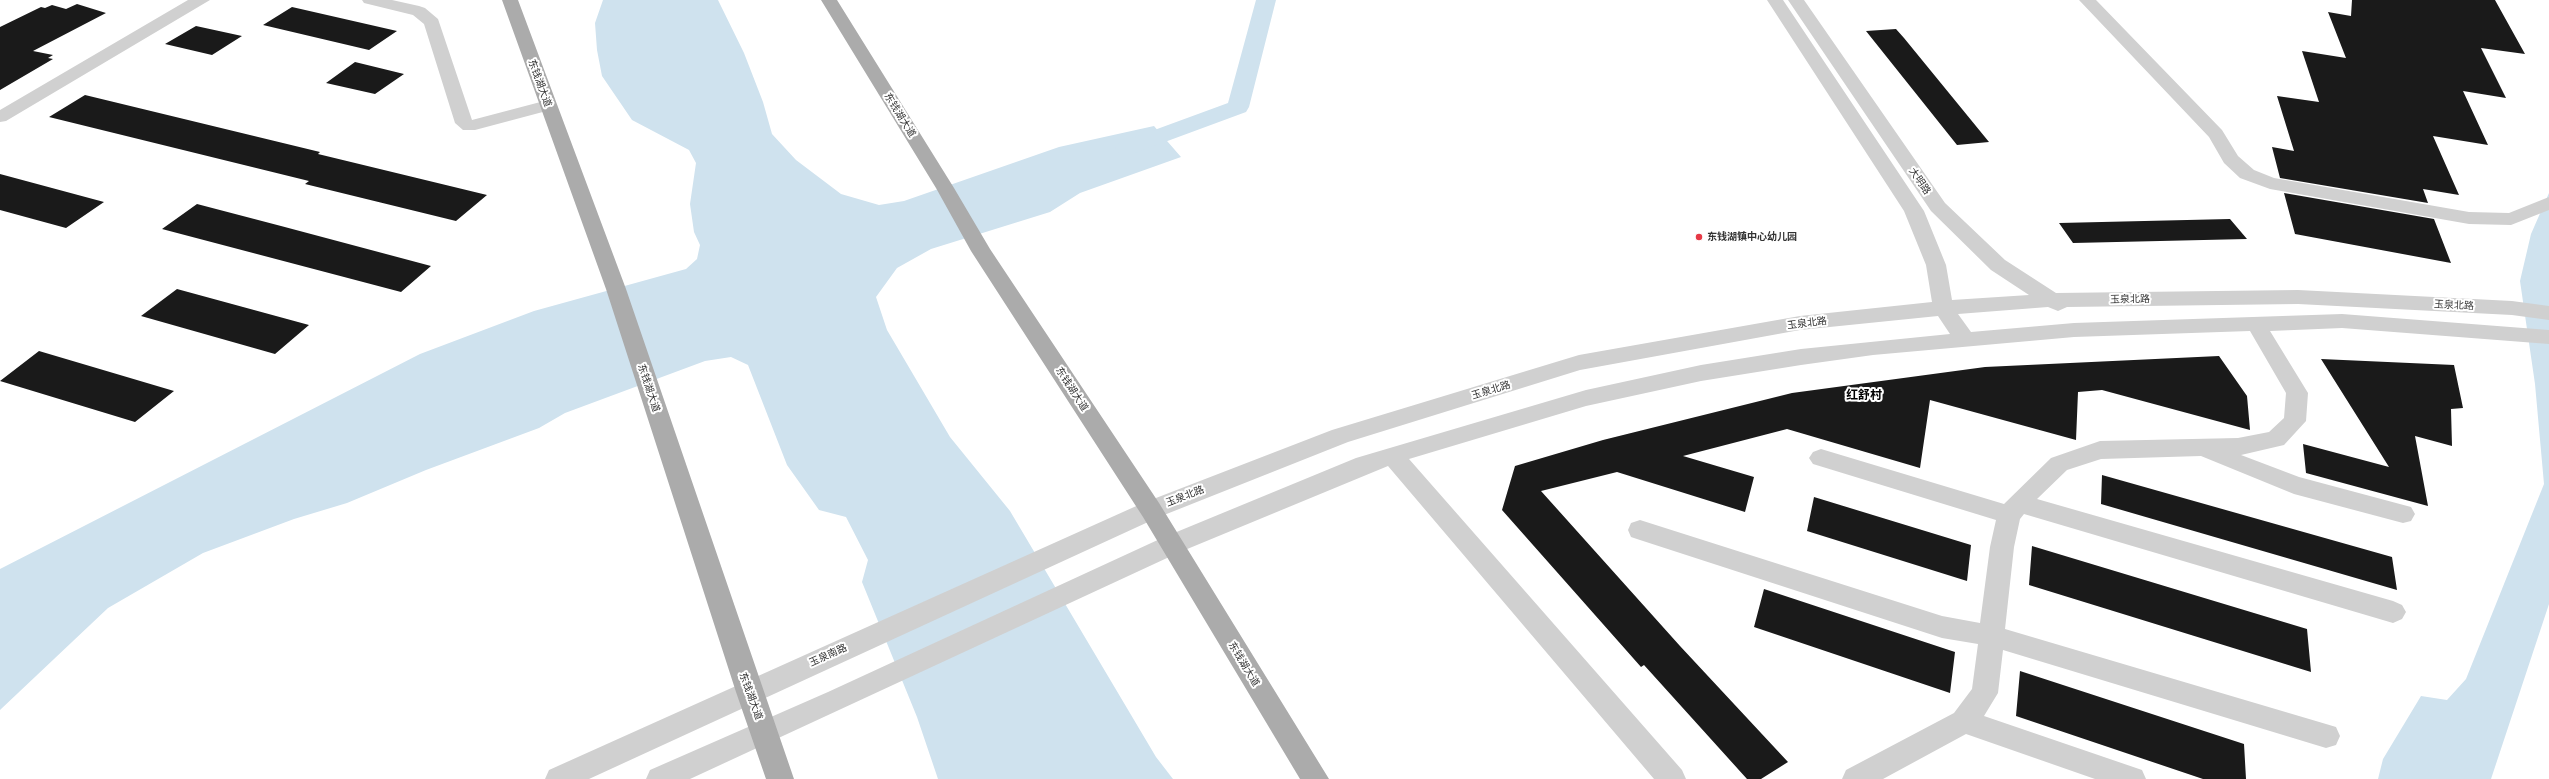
<!DOCTYPE html>
<meta charset="utf-8">
<style>
body{margin:0}
canvas{display:block;background:#fff}
</style>
<canvas width="2549" height="779"></canvas>
<script>
const context = document.querySelector('canvas').getContext('2d');
context.lineJoin = 'round';
function paint(path, color) { context.fillStyle = color; context.fill(path, 'evenodd'); }
const shape = rows => new Path2D(rows.map(r => 'M' + r).join(''));
function strokePath(path, color, width, dash) { context.strokeStyle = color; context.lineWidth = width; context.lineCap = dash ? 'butt' : 'round'; context.setLineDash(dash || []); context.stroke(path); }
function drawText(font, color, halo, rows, align = 'center') {
  context.font = font + ' Ubuntu,"Noto Sans SC",sans-serif'; context.lineWidth = 4; context.setLineDash([]); context.textBaseline = 'middle'; context.strokeStyle = halo; context.fillStyle = color; for (const [text, x, y, turn = 0] of rows) {
    context.save(); context.translate(x, y); context.rotate((+turn || 0) * Math.PI / 180); context.textAlign = isNaN(turn) ? turn : align; if (halo) context.strokeText(text, 0, 0); context.fillText(text, 0, 0); context.restore();
  }
}
const water = shape([
 [603,0,718,0,744,53,763,102,772,134,796,160,841,194,879,205,904,201,1059,147,1154,126,1181,157,1080,193,1050,212,931,249,897,268,876,297,887,330,950,437,1010,511,1156,757,1173,779,938,779,917,717,862,582,868,560,846,517,819,510,787,465,748,365,731,357,705,361,565,413,539,428,426,470,347,503,294,519,203,553,108,608,0,710,0,569,420,354,534,311,686,269,697,259,700,245,694,232,690,204,696,163,689,150,632,120,602,76,597,50,595,23],
 [2549,193,2549,604,2491,779,2378,779,2383,759,2421,696,2447,700,2466,679,2544,484,2535,384,2520,281,2531,234]
]);
const canal = shape([
 [1256,0,1276,0,1249,107,1246,112,1135,153,1127,155,1119,153,1115,148,1119,143,1228,103,1256,0]
]);
const building = shape([
 [2352,0,2495,0,2525,54,2481,48,2506,98,2463,91,2488,145,2433,136,2459,195,2423,189,2428,203,2280,178,2272,147,2294,151,2277,96,2319,102,2302,51,2346,58,2328,12,2351,16],
 [77,4,106,13,33,51,53,55,48,58,53,59,0,90,0,27,41,7,45,8,52,5,66,9],
 [292,7,397,31,369,50,263,25],
 [196,26,242,36,212,55,165,44],
 [1896,29,1904,38,1989,142,1957,145,1866,31],
 [355,62,404,74,375,94,326,83],
 [85,95,320,152,318,154,487,195,456,221,305,184,309,181,49,117],
 [0,174,104,202,66,228,0,210],
 [2284,193,2434,219,2451,263,2295,234],
 [197,204,281,226,431,266,401,292,162,229],
 [2230,219,2247,239,2073,243,2059,223],
 [177,289,309,325,275,354,141,316],
 [39,351,174,391,135,422,0,381],
 [2219,356,2247,396,2250,430,2102,390,2078,392,2076,440,1930,400,1920,468,1787,429,1683,456,1754,477,1745,512,1617,472,1541,491,1680,646,1788,762,1761,779,1747,779,1644,665,1641,667,1502,510,1515,466,1603,440,1792,393,1985,367],
 [2321,359,2454,365,2463,408,2451,409,2452,446,2415,436,2428,506,2306,473,2303,444,2389,467],
 [2102,475,2392,557,2397,590,2101,504],
 [1814,497,1971,545,1967,581,1807,531],
 [2032,546,2307,629,2311,672,2029,585],
 [1764,589,1955,652,1950,693,1754,627],
 [2020,671,2244,744,2246,779,2203,779,2016,716]
]);
const minor = shape([
 [188,0,210,0,6,121,0,122,0,110,188,0],
 [362,0,392,0,419,6,425,8,438,19,472,120,548,100,554,101,557,105,554,109,475,130,463,130,455,123,424,24,413,15,364,3,362,0],
 [1767,0,1783,0,1924,211,1946,265,1952,300,2029,295,1991,270,1931,211,1788,0,1804,0,1945,203,2005,260,2056,293,2298,290,2512,301,2549,306,2549,320,2512,315,2298,304,2067,307,2058,311,2048,307,1958,314,1971,332,2074,323,2342,314,2549,330,2549,344,2342,328,2270,331,2308,393,2306,421,2284,445,2241,455,2299,477,2411,507,2415,514,2411,521,2403,523,2294,494,2201,456,2101,459,2067,470,2037,499,2393,601,2402,605,2406,612,2402,619,2393,623,2024,514,2020,519,2014,547,2005,629,2326,724,2336,727,2340,736,2336,745,2326,748,2003,650,1998,693,1984,716,2142,770,2146,779,2095,779,1966,734,1883,779,1842,779,1846,770,1954,713,1972,689,1978,644,1942,638,1640,540,1631,537,1628,530,1631,523,1640,520,1942,616,1980,623,1990,547,1996,520,1813,464,1809,458,1813,452,1821,449,2004,504,2051,458,2100,441,2238,438,2269,432,2284,418,2286,393,2250,331,2074,337,1873,355,1801,365,1701,381,1586,406,1409,459,1682,770,1686,779,1654,779,1388,466,1180,552,690,779,646,779,650,770,828,692,1162,538,1356,458,1586,390,1701,365,1801,349,1950,334,1938,316,1800,330,1580,370,1348,442,1159,517,589,779,545,779,549,770,1143,503,1332,430,1579,355,1800,316,1932,302,1926,265,1904,211,1767,0],
 [2079,0,2096,0,2222,130,2238,156,2254,170,2274,178,2469,212,2509,213,2549,197,2549,210,2511,225,2469,224,2270,189,2240,178,2224,163,2209,137,2079,0]
]);
const major = shape([
 [502,0,518,0,626,289,794,779,766,779,736,692,606,289,502,0],
 [821,0,837,0,954,188,990,249,1159,503,1329,779,1300,779,1143,517,971,251,936,188,821,0]
]);
const markers = [
 [1699,237,4,"#e63946"]
];
const streetNames = [
 ["东钱湖大道",540,83,70],
 ["东钱湖大道",900,115,58],
 ["大明路",1920,181,56],
 ["玉泉北路",2130,299,-1],
 ["玉泉北路",2454,305,3],
 ["玉泉北路",1807,323,-7],
 ["东钱湖大道",649,388,72],
 ["东钱湖大道",1072,389,57],
 ["玉泉北路",1491,390,-17],
 ["玉泉北路",1185,496,-21],
 ["玉泉南路",828,655,-24],
 ["东钱湖大道",1244,664,59],
 ["东钱湖大道",751,696,70]
];
const poiNames = [
 ["东钱湖镇中心幼儿园",1707,237]
];
const quarterNames = [
 ["红舒村",1864,395]
];
paint(water, '#cfe2ee');
paint(canal, '#cfe2ee');
paint(building, '#1a1a1a');
paint(minor, '#d0d0d0');
paint(major, '#ababab');
for (const [x, y, r, color] of markers) { const dot = new Path2D(); dot.arc(x, y, r, 0, 2 * Math.PI); context.fillStyle = color; context.fill(dot); strokePath(dot, '#fff', 1.5); }
drawText('10px', '#333', '#fff', streetNames);
drawText('bold 10px', '#333', '#fff', poiNames, 'left');
drawText('bold 12px', '#000', '#fff', quarterNames);
</script>
